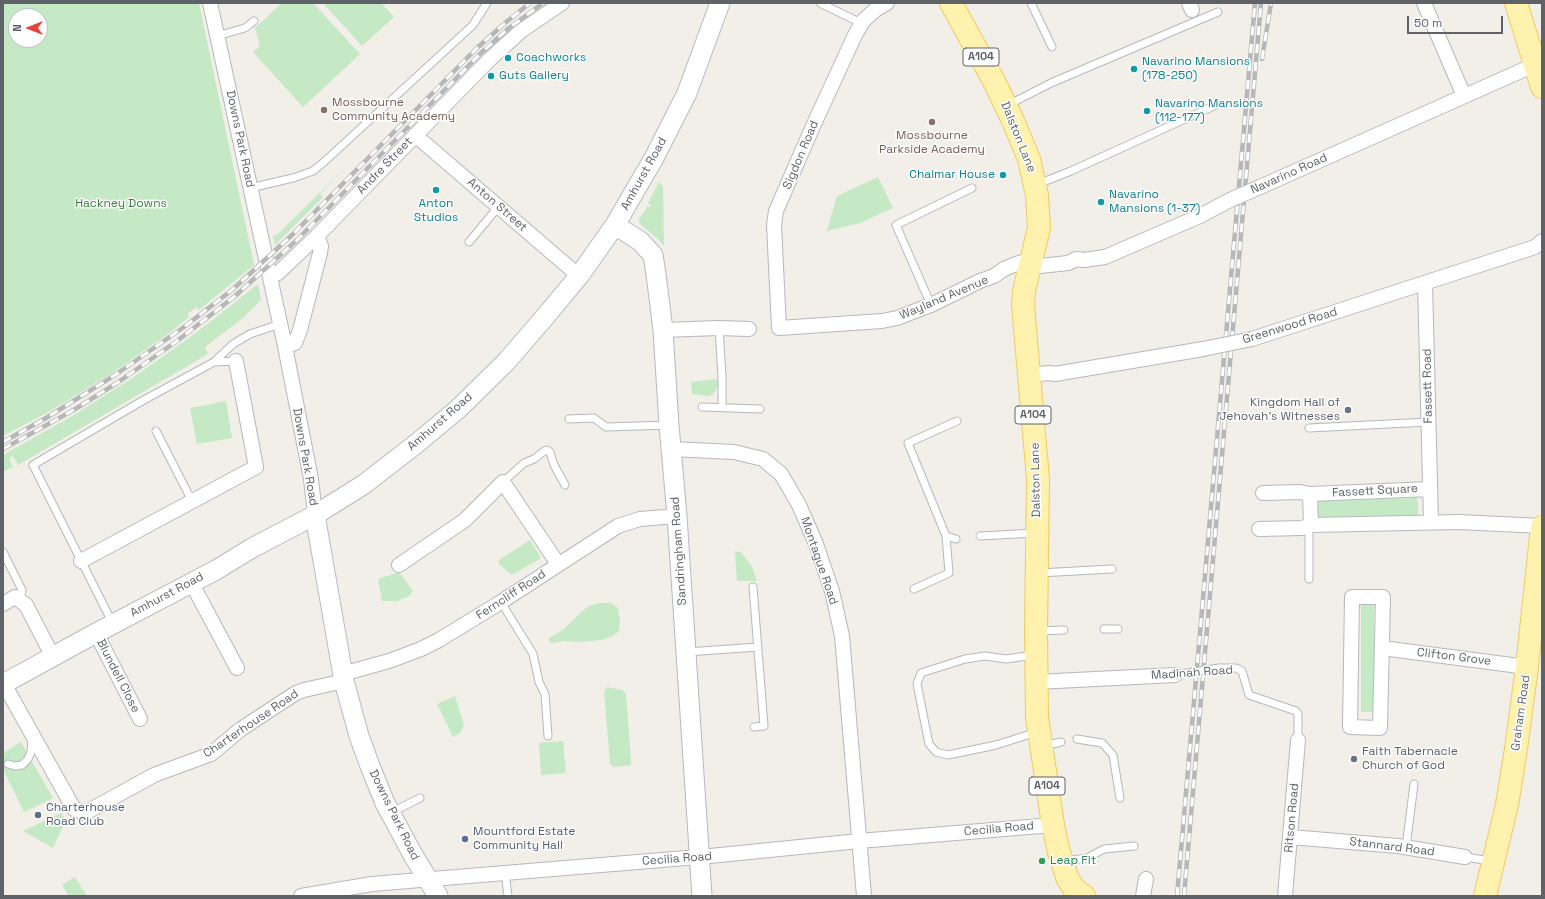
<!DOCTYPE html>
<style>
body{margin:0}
#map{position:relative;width:1545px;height:899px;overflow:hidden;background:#f1efe8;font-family:"Space Grotesk",sans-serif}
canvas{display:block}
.frame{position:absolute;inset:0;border:4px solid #5f6368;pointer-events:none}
.north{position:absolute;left:8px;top:8px;width:40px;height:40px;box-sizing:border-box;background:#fff;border:1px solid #bfc1c3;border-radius:50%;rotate:270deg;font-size:11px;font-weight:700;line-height:16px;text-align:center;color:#5f6368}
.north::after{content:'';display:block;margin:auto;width:14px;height:18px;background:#ea4335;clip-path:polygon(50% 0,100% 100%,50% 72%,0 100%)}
.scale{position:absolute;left:1407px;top:16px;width:96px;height:18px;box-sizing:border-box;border:2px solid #5f6368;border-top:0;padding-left:5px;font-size:12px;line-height:14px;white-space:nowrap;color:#5f6368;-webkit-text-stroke:3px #fff;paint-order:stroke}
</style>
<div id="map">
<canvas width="1545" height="899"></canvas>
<div class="frame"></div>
<div class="north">N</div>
<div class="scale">50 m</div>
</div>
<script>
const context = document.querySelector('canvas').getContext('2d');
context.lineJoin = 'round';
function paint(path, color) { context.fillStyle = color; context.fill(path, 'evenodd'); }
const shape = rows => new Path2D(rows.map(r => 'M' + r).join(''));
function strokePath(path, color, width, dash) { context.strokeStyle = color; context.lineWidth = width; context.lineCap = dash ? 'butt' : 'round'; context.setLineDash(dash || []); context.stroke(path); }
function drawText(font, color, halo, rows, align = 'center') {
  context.font = font + ' "Space Grotesk",sans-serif'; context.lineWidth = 3; context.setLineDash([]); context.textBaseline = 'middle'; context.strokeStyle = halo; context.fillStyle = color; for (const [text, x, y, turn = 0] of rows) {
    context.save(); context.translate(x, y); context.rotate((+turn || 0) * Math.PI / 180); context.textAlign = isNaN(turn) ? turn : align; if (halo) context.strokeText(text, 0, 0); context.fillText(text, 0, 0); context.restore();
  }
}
const green = shape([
 [3,3,199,3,254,265,199,310,197,307,187,314,189,317,168,334,114,372,50,411,3,436],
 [16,16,40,16,40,40,16,40],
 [282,3,313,3,360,54,303,107,253,52,260,46,255,28],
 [323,3,381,3,394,17,362,46],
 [345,168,320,194,323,197,275,245,273,236,277,235],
 [878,177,893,208,860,223,827,231,837,196],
 [659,182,663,186,664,246,658,239,639,223,639,219,648,206,651,207,651,205,648,203],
 [258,284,261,300,244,317,205,347,208,354,18,465,13,456,11,457,9,459,13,467,3,472,3,455,74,415,134,377,197,332],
 [718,379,719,385,713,394,709,396,692,394,691,382],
 [226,401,232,438,197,444,190,408],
 [1416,498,1418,502,1418,517,1317,521,1316,501],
 [530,540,541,558,512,575,499,564,499,560],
 [735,551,741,552,752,567,757,581,737,581],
 [399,572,413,591,409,596,397,601,382,601,378,579],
 [598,603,610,603,618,608,620,619,619,631,613,636,602,640,578,642,564,641,552,643,549,641,549,638,563,630,580,613,589,606],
 [1361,604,1374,604,1374,712,1361,712],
 [607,687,622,690,626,694,631,761,631,765,626,766,613,767,610,763,604,692],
 [455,696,464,725,460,733,453,737,437,704],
 [563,741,566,773,541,775,539,743],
 [21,742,53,798,24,812,3,769,3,753],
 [61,813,66,820,53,848,23,831],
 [75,877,87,896,69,896,62,885]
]);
const lane = shape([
 [820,3,861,23],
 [1031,3,1052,47],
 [217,36,245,28,254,21],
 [1008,105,1051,83,1218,12],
 [1038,184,1071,171,1218,104],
 [250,188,293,178,313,171,324,162,473,25,487,3],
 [469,242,499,206],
 [931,305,896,225,972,188],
 [719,328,722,376,722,407],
 [214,362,233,344,250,334,280,324],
 [702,407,760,409],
 [569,419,594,418,606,427,669,425],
 [1309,428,1428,422],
 [156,431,192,501],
 [503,482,524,463,534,459,543,452,547,450,550,452,554,465,565,485],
 [946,536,956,539],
 [980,536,1035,533],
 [3,552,22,590,20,601],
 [1039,573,1112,569],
 [1309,579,1309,531,1311,525],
 [753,587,764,726,754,727],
 [914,589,949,573,946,536,908,443,957,421],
 [501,602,533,654,539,682,545,694,548,736],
 [113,624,33,465,142,401,214,362,236,361],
 [1104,629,1118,629],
 [1038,631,1064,630],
 [686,652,758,647],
 [1033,655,1006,659,985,656,965,659,921,673,917,684,929,744,936,752,948,755,996,745,1037,732],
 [1219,668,1236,668,1242,671,1249,695,1296,711,1298,714,1298,740],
 [1077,739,1102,743,1113,755,1120,798],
 [1043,746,1061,742],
 [8,764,15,766,22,765,28,759,31,752,32,739],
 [390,813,420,798],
 [1406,847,1414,784],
 [1465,857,1490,861],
 [1064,861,1087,858,1104,849,1134,846],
 [505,872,508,896]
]);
const street = shape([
 [210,3,285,346,311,479,315,515],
 [887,3,875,10,863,21,855,35,814,124,776,211,774,225,779,328,882,321,897,318,931,305,980,281,994,276,1004,269,1016,264,1033,259],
 [1189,3,1192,10],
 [1424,3,1464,96],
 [415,135,579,276],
 [1260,187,1541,62],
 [1031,267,1068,263,1076,259,1084,260,1105,257,1200,216,1230,200],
 [270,277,278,273,317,236,490,59,521,31,562,3],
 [1425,283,1431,522],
 [663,330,719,328,749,329],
 [1252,339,1535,247,1542,241],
 [285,346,295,343,300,330,320,253,321,246,317,236],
 [1030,375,1049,373,1055,374,1203,349],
 [671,449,734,452,763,459,781,474,799,505,816,544,832,591,842,636,864,896],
 [1263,493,1300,492,1310,494,1430,489],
 [1310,494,1311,525],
 [1259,529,1302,528,1311,525,1458,522,1542,526],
 [81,561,256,467,236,361],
 [399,565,465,520,503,482,558,564],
 [191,582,237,668],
 [1352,597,1383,597,1380,728,1350,727,1352,597],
 [3,604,15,597,26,605,53,657],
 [96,633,140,719],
 [1382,648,1527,667],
 [342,674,389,661,421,649,439,640,501,602,618,526,640,519,677,516],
 [1036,682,1175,675],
 [4,684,74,809,85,813,154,775,211,754,241,729,296,693,304,690,344,681],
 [1290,837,1398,846,1465,857],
 [301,896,372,884,710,856,859,841,1053,825],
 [1143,896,1146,879],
 [1285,896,1298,740]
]);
const secondary = shape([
 [615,225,640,241,653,255,656,274,663,330,669,425,677,516,702,896],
 [315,515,344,681,359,736,370,766,385,803,413,855,438,896],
 [3,684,96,633,216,570,252,548,315,515,363,485,416,444,458,409,506,362,544,318,579,276,615,225,654,158,687,93,720,3]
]);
const primary = shape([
 [951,3,994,81,1014,123,1029,159,1037,195,1039,228,1024,291,1023,305,1038,479,1036,631,1037,717,1053,825,1059,852,1067,877,1074,889,1084,896],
 [1516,3,1542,87],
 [1485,896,1507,805,1516,749,1527,667,1542,527]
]);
const rail = shape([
 [1262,59,1271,3],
 [3,442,46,418,115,375,184,327,232,290,292,235,477,48,505,23,530,3],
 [3,449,72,411,117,383,177,341,234,297,297,240,481,53,509,28,543,3],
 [1177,896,1255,3],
 [1184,896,1261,3]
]);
const laneBridge = shape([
 [1175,675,1219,668]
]);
const streetBridge = shape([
 [1230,200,1260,187],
 [1203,349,1252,339]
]);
const markers = [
 [508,58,4,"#0f9aa8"],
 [1134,69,4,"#0f9aa8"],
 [491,76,4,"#0f9aa8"],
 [324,110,4,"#8d6e63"],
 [1147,111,4,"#0f9aa8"],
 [932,122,4,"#8d6e63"],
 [1003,175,4,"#0f9aa8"],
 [436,190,4,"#0f9aa8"],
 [1101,202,4,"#0f9aa8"],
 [1348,410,4,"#6b7280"],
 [1354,759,4,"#6b7280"],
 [38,815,4,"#5c6f8a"],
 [465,839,4,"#5c6f8a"],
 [1042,861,4,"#2e9e5b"]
];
const shields = [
 [981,57,36],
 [1033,415,36],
 [1047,786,36]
];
const shieldNames = [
 ["A104",981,57],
 ["A104",1033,415],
 ["A104",1047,786]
];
const cultureNames = [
 ["Coachworks",516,58],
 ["Navarino Mansions",1142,62],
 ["(178-250)",1142,76],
 ["Guts Gallery",499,76],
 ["Navarino Mansions",1155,104],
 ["(112-177)",1155,118],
 ["Chalmar House",995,175,"right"],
 ["Navarino",1109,195],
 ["Mansions (1-37)",1109,209],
 ["Anton",436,204,"center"],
 ["Studios",436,218,"center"]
];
const educationNames = [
 ["Mossbourne",332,103],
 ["Community Academy",332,117],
 ["Mossbourne",932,136,"center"],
 ["Parkside Academy",932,150,"center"]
];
const streetNames = [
 ["Dalston Lane",1018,137,68],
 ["Downs Park Road",240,139,78],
 ["Sigdon Road",801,155,-67],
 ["Andre Street",385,166,-46],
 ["Amhurst Road",644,174,-61],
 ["Navarino Road",1289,174,-24],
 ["Anton Street",497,205,41],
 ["Wayland Avenue",944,298,-23],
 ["Greenwood Road",1290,326,-17],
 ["Fassett Road",1428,386,-91],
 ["Amhurst Road",440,422,-41],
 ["Downs Park Road",305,457,80],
 ["Dalston Lane",1036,480,-91],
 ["Fassett Square",1375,491,-3],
 ["Sandringham Road",679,551,-94],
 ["Montague Road",819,561,71],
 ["Amhurst Road",167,595,-28],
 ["Ferncliff Road",511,595,-33],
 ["Clifton Grove",1454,657,7],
 ["Madinah Road",1192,673,-4],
 ["Blundell Close",118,676,63],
 ["Graham Road",1521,713,-82],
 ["Charterhouse Road",251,724,-34],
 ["Downs Park Road",394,815,64],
 ["Ritson Road",1292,818,-85],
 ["Cecilia Road",999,829,-5],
 ["Stannard Road",1392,847,7],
 ["Cecilia Road",677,859,-4]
];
const parkNames = [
 ["Hackney Downs",121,204]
];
const worshipNames = [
 ["Kingdom Hall of",1340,403],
 ["Jehovah's Witnesses",1340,417],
 ["Faith Tabernacle",1362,752,"left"],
 ["Church of God",1362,766,"left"]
];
const serviceNames = [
 ["Charterhouse",46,808],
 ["Road Club",46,822],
 ["Mountford Estate",473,832],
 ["Community Hall",473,846]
];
const leisureNames = [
 ["Leap Fit",1050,861]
];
paint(green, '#c5e8c5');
strokePath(lane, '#b5b8bc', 9);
strokePath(street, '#b5b8bc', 16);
strokePath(secondary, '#b6babf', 21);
strokePath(primary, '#f2c960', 24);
strokePath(lane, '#fff', 7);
strokePath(street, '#fff', 14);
strokePath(secondary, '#fff', 19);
strokePath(primary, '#fff2af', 22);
strokePath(rail, '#b6b7b8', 4.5);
strokePath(rail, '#fff', 3, [9]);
strokePath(laneBridge, '#b5b8bc', 9, []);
strokePath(streetBridge, '#b5b8bc', 16, []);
strokePath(laneBridge, '#fff', 7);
strokePath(streetBridge, '#fff', 14);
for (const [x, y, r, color] of markers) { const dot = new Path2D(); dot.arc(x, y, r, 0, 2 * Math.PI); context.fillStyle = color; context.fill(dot); strokePath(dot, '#fff', 1.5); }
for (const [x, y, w] of shields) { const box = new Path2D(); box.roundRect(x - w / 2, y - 9, w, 18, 3); context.fillStyle = '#fff'; context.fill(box); strokePath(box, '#5f6368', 1); }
drawText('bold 11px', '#5f6368', null, shieldNames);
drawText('12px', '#0d838f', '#fff', cultureNames, 'left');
drawText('12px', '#785e54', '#fff', educationNames, 'left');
drawText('12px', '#5f6368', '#fff', streetNames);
drawText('12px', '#348238', '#fff', parkNames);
drawText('12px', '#5b616d', '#fff', worshipNames, 'right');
drawText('12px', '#4e5e75', '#fff', serviceNames, 'left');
drawText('12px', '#27864d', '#fff', leisureNames, 'left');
</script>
